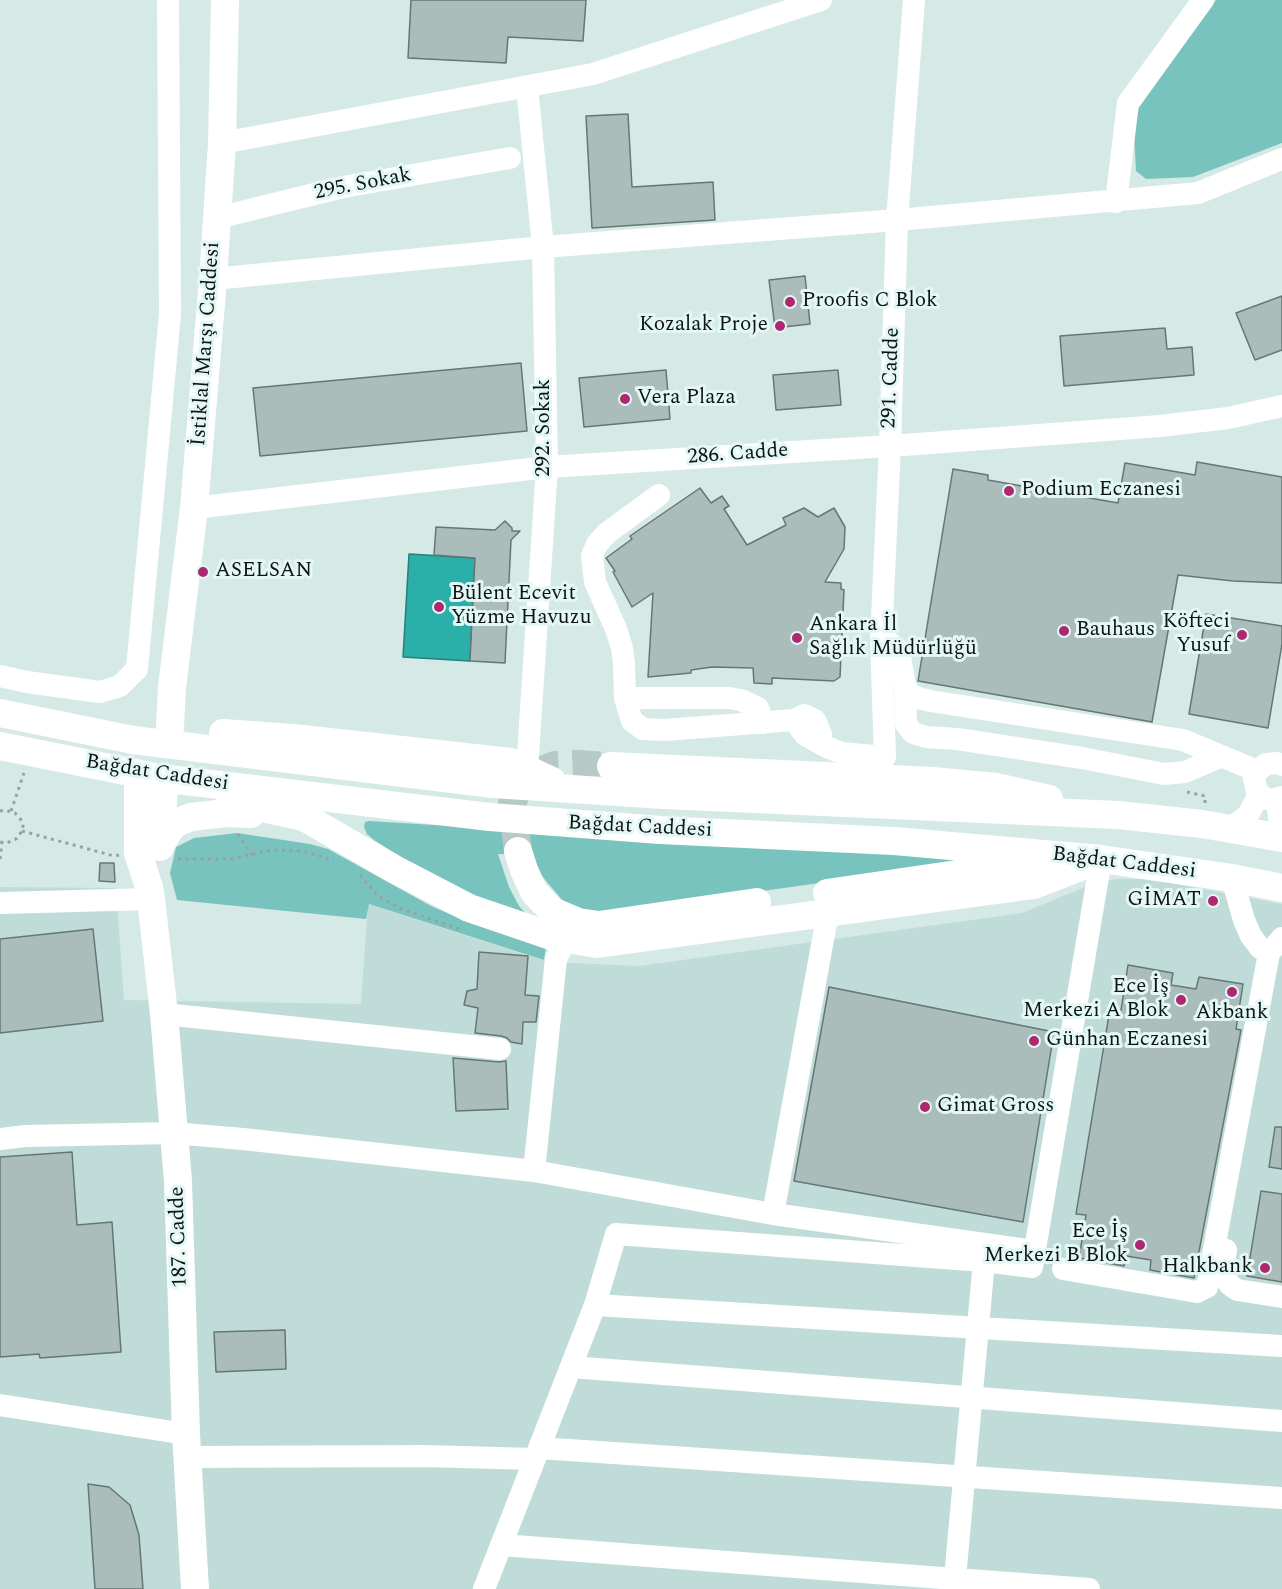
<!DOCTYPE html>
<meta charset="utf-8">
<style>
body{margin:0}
canvas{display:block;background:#d5e9e7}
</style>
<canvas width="1282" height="1589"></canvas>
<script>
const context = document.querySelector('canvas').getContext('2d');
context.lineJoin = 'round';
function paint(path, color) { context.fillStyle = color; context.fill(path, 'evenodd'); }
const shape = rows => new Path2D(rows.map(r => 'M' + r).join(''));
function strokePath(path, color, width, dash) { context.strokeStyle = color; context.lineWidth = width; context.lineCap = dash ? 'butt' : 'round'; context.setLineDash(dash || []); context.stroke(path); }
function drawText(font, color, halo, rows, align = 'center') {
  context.font = font + ' Spectral,serif'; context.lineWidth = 6; context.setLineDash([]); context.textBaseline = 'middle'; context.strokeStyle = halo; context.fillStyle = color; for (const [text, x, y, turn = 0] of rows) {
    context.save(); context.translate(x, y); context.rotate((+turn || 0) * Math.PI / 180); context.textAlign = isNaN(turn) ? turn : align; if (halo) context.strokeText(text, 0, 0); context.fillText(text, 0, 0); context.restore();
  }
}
const built = shape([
 [1115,879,1149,879,1282,904,1282,1589,0,1589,0,887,116,888,124,1000,361,1004,368,904,548,962,639,966,1022,913,1090,885]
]);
const green = shape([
 [1216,0,1282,0,1282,143,1193,177,1146,179,1136,171,1133,116],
 [369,821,990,859,599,914,577,909,563,901,541,875,533,855,498,854,509,887,519,906,529,917,452,888,425,873,374,840,367,834,364,827,365,822],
 [237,833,310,844,328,849,431,906,473,924,546,947,544,960,369,904,366,919,177,900,170,873,176,847,194,838]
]);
const water = shape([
 [409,554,475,558,470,661,403,657,409,554]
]);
const building = shape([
 [411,0,586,0,583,41,508,37,506,63,408,58,411,0],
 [628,114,632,187,713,182,715,220,592,228,586,116,628,114],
 [805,276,810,324,775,328,769,280,805,276],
 [1282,296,1282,350,1255,360,1236,313,1282,296],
 [1165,328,1167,349,1192,347,1194,375,1064,386,1060,336,1165,328],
 [521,363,527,431,260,456,253,388,521,363],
 [666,370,670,419,584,427,579,378,666,370],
 [838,370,841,405,776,410,773,375,838,370],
 [1197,462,1282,477,1282,583,1233,581,1178,575,1152,722,918,681,953,469,988,475,988,480,1118,503,1125,463,1195,475,1197,462],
 [700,488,711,503,722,496,729,506,724,509,747,545,786,525,783,518,804,508,818,517,834,508,845,527,844,549,825,582,841,583,841,589,844,590,840,677,834,681,772,678,772,684,754,683,753,668,712,667,691,670,691,673,648,677,653,593,632,607,613,572,615,571,606,558,632,539,630,536,700,488],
 [505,521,512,528,512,531,520,531,511,540,505,663,470,661,475,558,434,555,436,527,495,530,505,521],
 [1206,614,1282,626,1282,644,1268,728,1189,714,1206,614],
 [100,863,114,863,115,882,99,881,100,863],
 [93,929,103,1021,0,1033,0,939,93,929],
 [479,952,528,956,525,995,539,996,536,1022,523,1022,522,1044,511,1042,507,1038,501,1036,475,1033,478,1008,464,1005,467,991,477,989,479,952],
 [1128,965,1173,973,1171,985,1196,989,1199,977,1243,984,1236,1029,1241,1030,1194,1278,1150,1270,1151,1260,1126,1256,1124,1266,1079,1258,1086,1215,1076,1214,1110,1009,1121,1010,1128,965],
 [829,987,1054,1032,1023,1222,794,1181,829,987],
 [453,1058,499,1062,506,1061,508,1109,456,1111,453,1058],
 [1275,1127,1282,1127,1282,1169,1269,1167,1275,1127],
 [72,1152,77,1225,112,1222,121,1352,40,1358,39,1354,0,1357,0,1157,72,1152],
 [1261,1191,1282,1194,1282,1282,1247,1276,1261,1191],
 [285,1330,286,1369,216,1372,214,1332,285,1330],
 [88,1484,109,1487,130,1505,139,1535,143,1589,95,1589,88,1484]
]);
const majorTunnel = shape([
 [518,851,512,803,520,786,537,772,555,765,577,764,611,766]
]);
const path = shape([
 [1187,792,1205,796,1205,803],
 [0,811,5,810,15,813,22,821,23,826,22,831,16,839,7,843,0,842],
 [11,811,24,773],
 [22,831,114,856,119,855],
 [238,834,252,855],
 [0,859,2,842],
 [178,859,232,859,271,850,302,851,334,860],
 [360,875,377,895,399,908,459,929]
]);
const minor = shape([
 [222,143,593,74,821,0],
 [1116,202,1128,103,1203,0],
 [217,218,343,187,510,158],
 [213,279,543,247,897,220,1198,193,1282,159],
 [659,495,607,533,597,544,592,556,595,582,616,629,622,648,624,664,625,698,632,721,643,729,665,730,794,720,804,715,815,720,821,734,821,744],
 [194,508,547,467,890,446,1160,426,1228,418,1282,406],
 [881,639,888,641,896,648,901,662,905,686,906,724,913,733,926,737,957,739,1082,758,1164,774,1185,772,1220,757],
 [0,676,27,682,100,692,120,686,137,669,170,314,168,0],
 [905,686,909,693,918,698,930,701,1183,740,1257,771],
 [625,698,729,698,741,700,758,708,763,723],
 [794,720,805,735,829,748,842,753,885,757,881,639,890,446,897,220,914,0],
 [1282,765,1277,763,1266,764,1257,771,1254,779,1257,791,1264,798,1271,800,1282,797],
 [527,770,547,467,543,247,527,87],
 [1277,799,1279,818,1282,824],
 [1229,829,1248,815,1259,795],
 [1232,878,1244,920,1251,936,1260,948,1269,953],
 [0,903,151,899],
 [164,1014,500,1049],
 [0,1139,25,1136,173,1133,243,1139,534,1171,556,959,566,939],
 [534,1171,773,1214,828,912],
 [773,1214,1034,1251],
 [1226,1250,1223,1271,1229,1284,1237,1290,1282,1297],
 [1063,1269,1197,1292,1207,1287,1269,953,1282,938],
 [595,1305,1282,1346],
 [571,1367,1282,1421],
 [0,1405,186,1434],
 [539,1448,1282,1498],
 [188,1457,424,1456,535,1459],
 [501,1545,1089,1589],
 [484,1589,595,1305,616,1234,984,1261],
 [954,1589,984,1261,1032,1267,1101,859]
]);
const major = shape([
 [0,713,133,740,493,784,664,795,1118,815,1202,824,1282,838],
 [170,727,172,687,194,508,213,279,222,143,225,0],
 [223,733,293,738,511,762,552,781],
 [0,746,160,778,490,817,660,830,894,841,1101,859,1232,878,1282,888],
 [611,766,933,781,996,787,1049,799],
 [138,783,138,853,149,887,151,899,164,1014,178,1181,186,1434,195,1589],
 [230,801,304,817,396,870,469,908,554,937,597,944,1034,885,1093,862],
 [161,844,170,829,176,823,191,817,226,813,251,814],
 [160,847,164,786],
 [518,851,524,870,534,892,552,911,578,922,599,925,757,902],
 [827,893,957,874,1034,866]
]);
const markers = [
 [790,302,6,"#ad2870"],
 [780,326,6,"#ad2870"],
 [625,399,6,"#ad2870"],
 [1009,491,6,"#ad2870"],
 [203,572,6,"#ad2870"],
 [439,607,6,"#ad2870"],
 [1064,631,6,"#ad2870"],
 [1242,635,6,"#ad2870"],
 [797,638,6,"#ad2870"],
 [1213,901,6,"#ad2870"],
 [1232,992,6,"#ad2870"],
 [1181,1000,6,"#ad2870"],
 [1034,1041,6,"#ad2870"],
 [925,1107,6,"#ad2870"],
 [1140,1245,6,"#ad2870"],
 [1265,1268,6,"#ad2870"]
];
const streetNames = [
 ["295. Sokak",363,185,-11],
 ["İstiklal Marşı Caddesi",207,344,-86],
 ["291. Cadde",892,378,-88],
 ["292. Sokak",545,428,-90],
 ["286. Cadde",738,455,-4],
 ["Bağdat Caddesi",157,774,9],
 ["Bağdat Caddesi",640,828,3],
 ["Bağdat Caddesi",1124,864,7],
 ["187. Cadde",180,1237,-92]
];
const poiNames = [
 ["Proofis C Blok",802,302],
 ["Kozalak Proje",768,326,"right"],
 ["Vera Plaza",637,399],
 ["Podium Eczanesi",1021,491],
 ["ASELSAN",215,572],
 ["Bülent Ecevit",451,595],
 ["Yüzme Havuzu",451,619],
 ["Köfteci",1230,623,"right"],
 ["Yusuf",1230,647,"right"],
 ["Ankara İl",809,626],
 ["Sağlık Müdürlüğü",809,650],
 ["Bauhaus",1076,631],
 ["GİMAT",1201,901,"right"],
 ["Ece İş",1169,988,"right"],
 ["Merkezi A Blok",1169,1012,"right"],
 ["Akbank",1232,1014,"center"],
 ["Günhan Eczanesi",1046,1041],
 ["Gimat Gross",937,1107],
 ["Ece İş",1128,1233,"right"],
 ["Merkezi B Blok",1128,1257,"right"],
 ["Halkbank",1253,1268,"right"]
];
paint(built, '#c0dcd9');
paint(green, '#79c3be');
paint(water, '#2bb0a9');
strokePath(water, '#22817c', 1.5);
paint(building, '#aabdbb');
strokePath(building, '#657775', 1.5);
strokePath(majorTunnel, '#b7c9c7', 28, [28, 14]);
strokePath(path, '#94a3a2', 3, [3, 4.5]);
strokePath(minor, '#fff', 22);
strokePath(major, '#fff', 28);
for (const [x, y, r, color] of markers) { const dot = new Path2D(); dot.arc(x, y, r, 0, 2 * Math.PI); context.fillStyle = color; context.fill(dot); strokePath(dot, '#e3f7f5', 2); }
drawText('21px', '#0d1413', '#e3f7f5', streetNames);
drawText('21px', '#0d1413', '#e3f7f5', poiNames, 'left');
</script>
